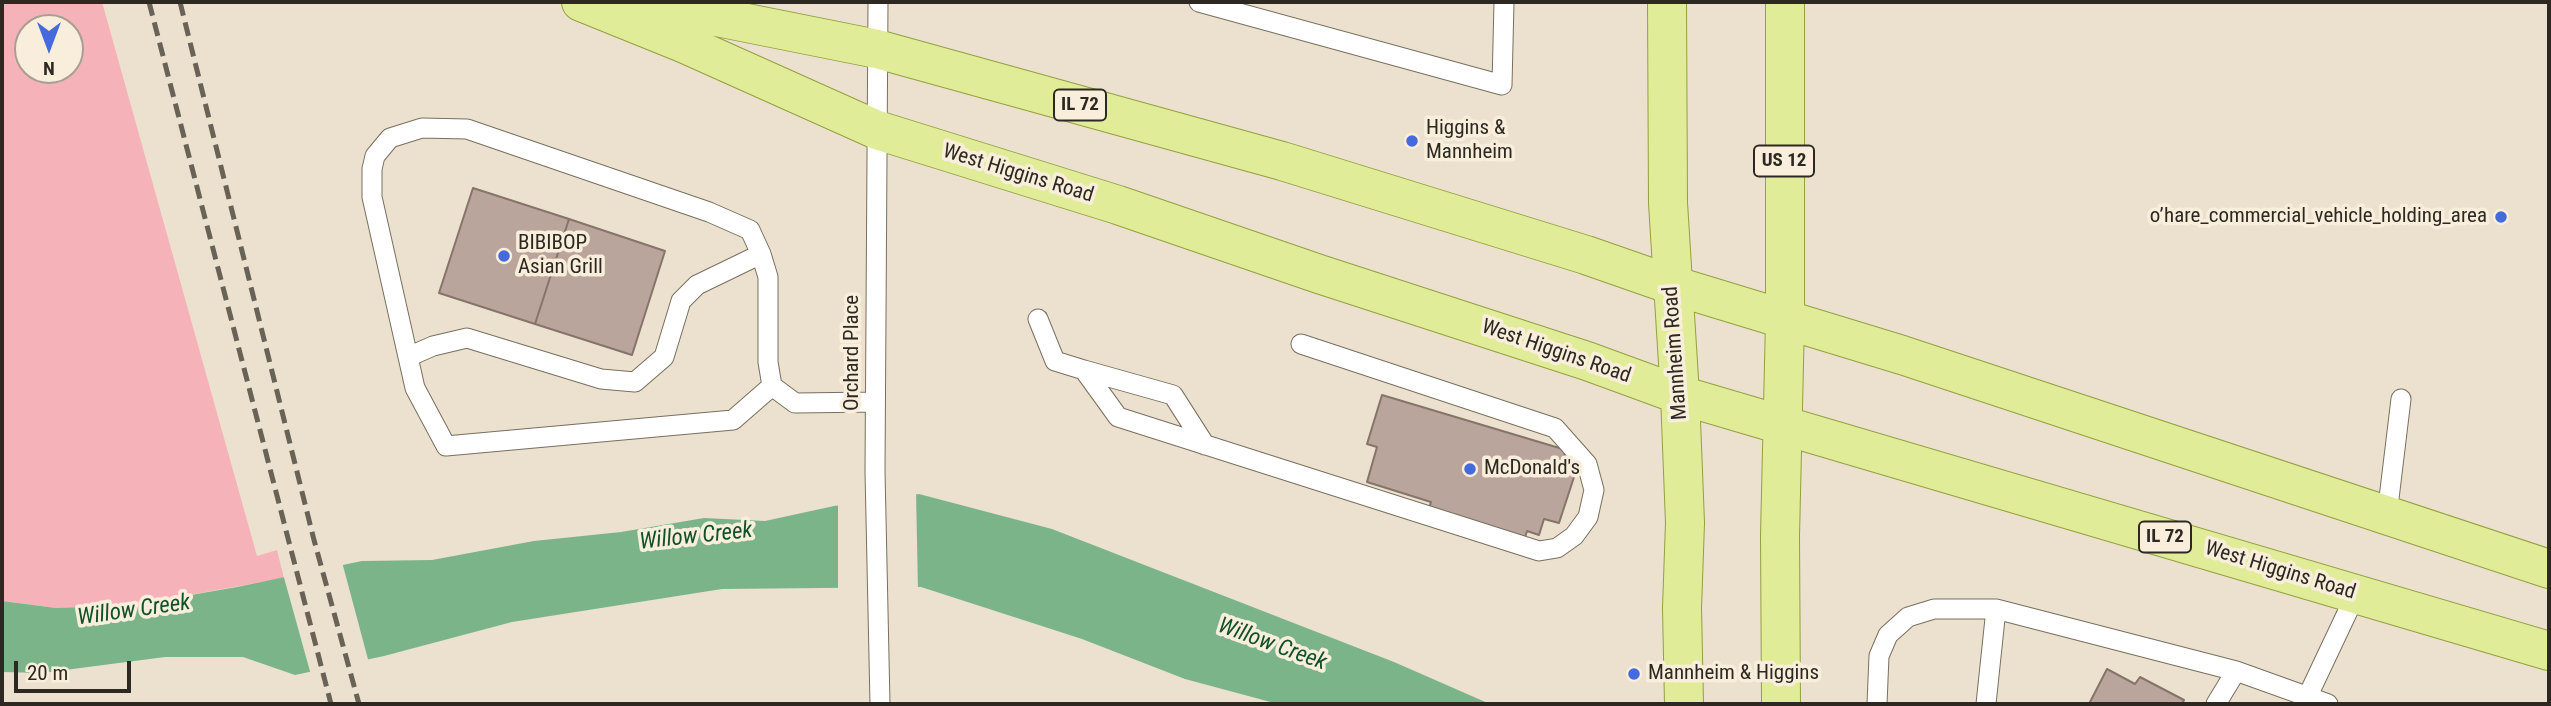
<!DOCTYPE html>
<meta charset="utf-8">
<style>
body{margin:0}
#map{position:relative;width:2551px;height:706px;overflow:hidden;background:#ebe1ce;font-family:"Roboto Condensed",sans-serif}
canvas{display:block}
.frame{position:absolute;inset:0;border:4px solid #2d2922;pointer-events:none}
.north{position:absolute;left:14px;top:14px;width:70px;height:70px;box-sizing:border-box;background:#f8eedb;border:2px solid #a79f91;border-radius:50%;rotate:180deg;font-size:19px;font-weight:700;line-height:28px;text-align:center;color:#2d2922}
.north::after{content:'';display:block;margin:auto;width:24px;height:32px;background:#456add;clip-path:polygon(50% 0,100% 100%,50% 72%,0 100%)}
.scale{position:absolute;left:14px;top:661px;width:117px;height:32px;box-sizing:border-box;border:4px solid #2d2922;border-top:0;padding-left:9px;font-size:21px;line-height:24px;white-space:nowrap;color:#2d2922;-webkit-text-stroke:5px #f8eedb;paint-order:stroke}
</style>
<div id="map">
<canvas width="2551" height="706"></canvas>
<div class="frame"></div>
<div class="north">N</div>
<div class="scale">20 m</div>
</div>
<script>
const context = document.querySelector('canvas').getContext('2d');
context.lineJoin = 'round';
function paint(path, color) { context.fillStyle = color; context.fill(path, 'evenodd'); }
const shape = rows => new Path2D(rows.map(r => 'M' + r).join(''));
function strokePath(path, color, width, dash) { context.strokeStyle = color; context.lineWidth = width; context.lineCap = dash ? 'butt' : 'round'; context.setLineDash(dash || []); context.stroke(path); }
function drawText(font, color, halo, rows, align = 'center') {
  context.font = font + ' "Roboto Condensed",sans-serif'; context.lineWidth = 7; context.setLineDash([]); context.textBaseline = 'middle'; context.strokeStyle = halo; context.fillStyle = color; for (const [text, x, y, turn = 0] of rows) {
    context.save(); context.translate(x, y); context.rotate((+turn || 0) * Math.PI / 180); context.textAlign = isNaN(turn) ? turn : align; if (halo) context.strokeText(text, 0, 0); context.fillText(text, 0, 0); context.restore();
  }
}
const green = shape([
 [2,2,102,2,257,556,277,550,284,578,133,605,56,608,2,601],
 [28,28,70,28,70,70,28,70]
]);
const water = shape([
 [919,494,1052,529,1394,662,1490,704,1278,704,1185,679,1082,639,921,587,722,589,512,622,384,656,295,675,243,657,165,657,42,673,2,672,2,601,56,608,133,605,237,587,362,561,432,560,534,541,621,532,704,518,765,521,834,506]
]);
const pier = shape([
 [916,491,918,591,838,590,838,501],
 [342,562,369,663,311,675,283,574]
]);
const building = shape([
 [473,188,569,219,535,324,439,293,473,188],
 [569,219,665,251,632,355,535,324,569,219],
 [1382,395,1566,450,1561,466,1576,471,1559,523,1544,519,1539,535,1527,531,1524,541,1428,512,1431,502,1367,482,1377,447,1367,444,1382,395],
 [2107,669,2135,684,2140,677,2184,700,2182,704,2089,704,2107,669]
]);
const service = shape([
 [878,2,875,471,880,704],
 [1199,2,1502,85,1504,2],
 [1038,319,1055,361,1084,370,1118,417,1539,551,1557,548,1574,536,1588,517,1594,490,1587,464,1555,428,1301,344],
 [408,357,433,346,467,338,601,379,635,382,664,357,681,301,697,285,761,254],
 [1084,370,1173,395,1205,445],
 [772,386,733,420,446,446,415,388,372,197,372,169,375,156,390,138,422,128,467,129,709,212,750,230,761,254,768,277,768,362,772,386,795,403,875,402],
 [2387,515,2401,399],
 [1877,704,1879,656,1888,635,1908,617,1934,609,1996,609,2236,671,2328,704],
 [1986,704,1996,609],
 [2216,704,2236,671],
 [2304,704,2356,594]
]);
const primary = shape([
 [581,2,685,44,877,130,1118,205,1319,274,1587,361,1680,395,2549,651],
 [642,2,877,49,1282,161,1586,255,1672,285,1902,355,2549,569],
 [1667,2,1668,203,1680,395,1685,523,1682,608,1684,704],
 [1781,704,1780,536,1785,321,1785,2]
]);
const rail = shape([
 [149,2,331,704],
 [180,2,314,540,359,704]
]);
const markers = [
 [1412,141,7,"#456add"],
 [2501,217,7,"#456add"],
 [504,256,7,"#456add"],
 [1470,469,7,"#456add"],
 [1634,674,7,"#456add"]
];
const shields = [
 [1080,105,52],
 [1784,161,60],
 [2165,537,52]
];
const shieldNames = [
 ["IL 72",1080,105],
 ["US 12",1784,161],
 ["IL 72",2165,537]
];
const poiNames = [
 ["Higgins &",1426,129],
 ["Mannheim",1426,153],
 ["o’hare_commercial_vehicle_holding_area",2487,217,"right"],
 ["BIBIBOP",518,244],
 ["Asian Grill",518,268],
 ["McDonald's",1484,469],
 ["Mannheim & Higgins",1648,674]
];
const streetNames = [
 ["West Higgins Road",1018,174,17],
 ["West Higgins Road",1556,352,19],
 ["Orchard Place",853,353,-90],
 ["Mannheim Road",1676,353,-94],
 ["West Higgins Road",2280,571,17]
];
const waterNames = [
 ["Willow Creek",696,537,-6],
 ["Willow Creek",134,611,-8],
 ["Willow Creek",1272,645,20]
];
paint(green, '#f5b3b9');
paint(water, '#7cb48a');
paint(pier, '#ebe1ce');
paint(building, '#b9a59c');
strokePath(building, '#86746b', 2);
strokePath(service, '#786f5f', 21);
strokePath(primary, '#94a041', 40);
strokePath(service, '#fff', 19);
strokePath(primary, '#e0ec97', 38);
strokePath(rail, '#686257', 5, [14, 7]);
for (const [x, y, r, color] of markers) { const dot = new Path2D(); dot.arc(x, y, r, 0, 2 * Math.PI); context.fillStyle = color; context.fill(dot); strokePath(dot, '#f8eedb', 2.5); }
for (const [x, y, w] of shields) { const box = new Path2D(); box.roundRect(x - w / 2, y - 15.5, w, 31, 5); context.fillStyle = '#f8eedb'; context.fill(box); strokePath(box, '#2d2922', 2); }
drawText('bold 19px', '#2d2922', null, shieldNames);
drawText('21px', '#2d2922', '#f8eedb', poiNames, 'left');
drawText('21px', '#2d2922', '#f8eedb', streetNames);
drawText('italic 23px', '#105129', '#f8eedb', waterNames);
</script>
